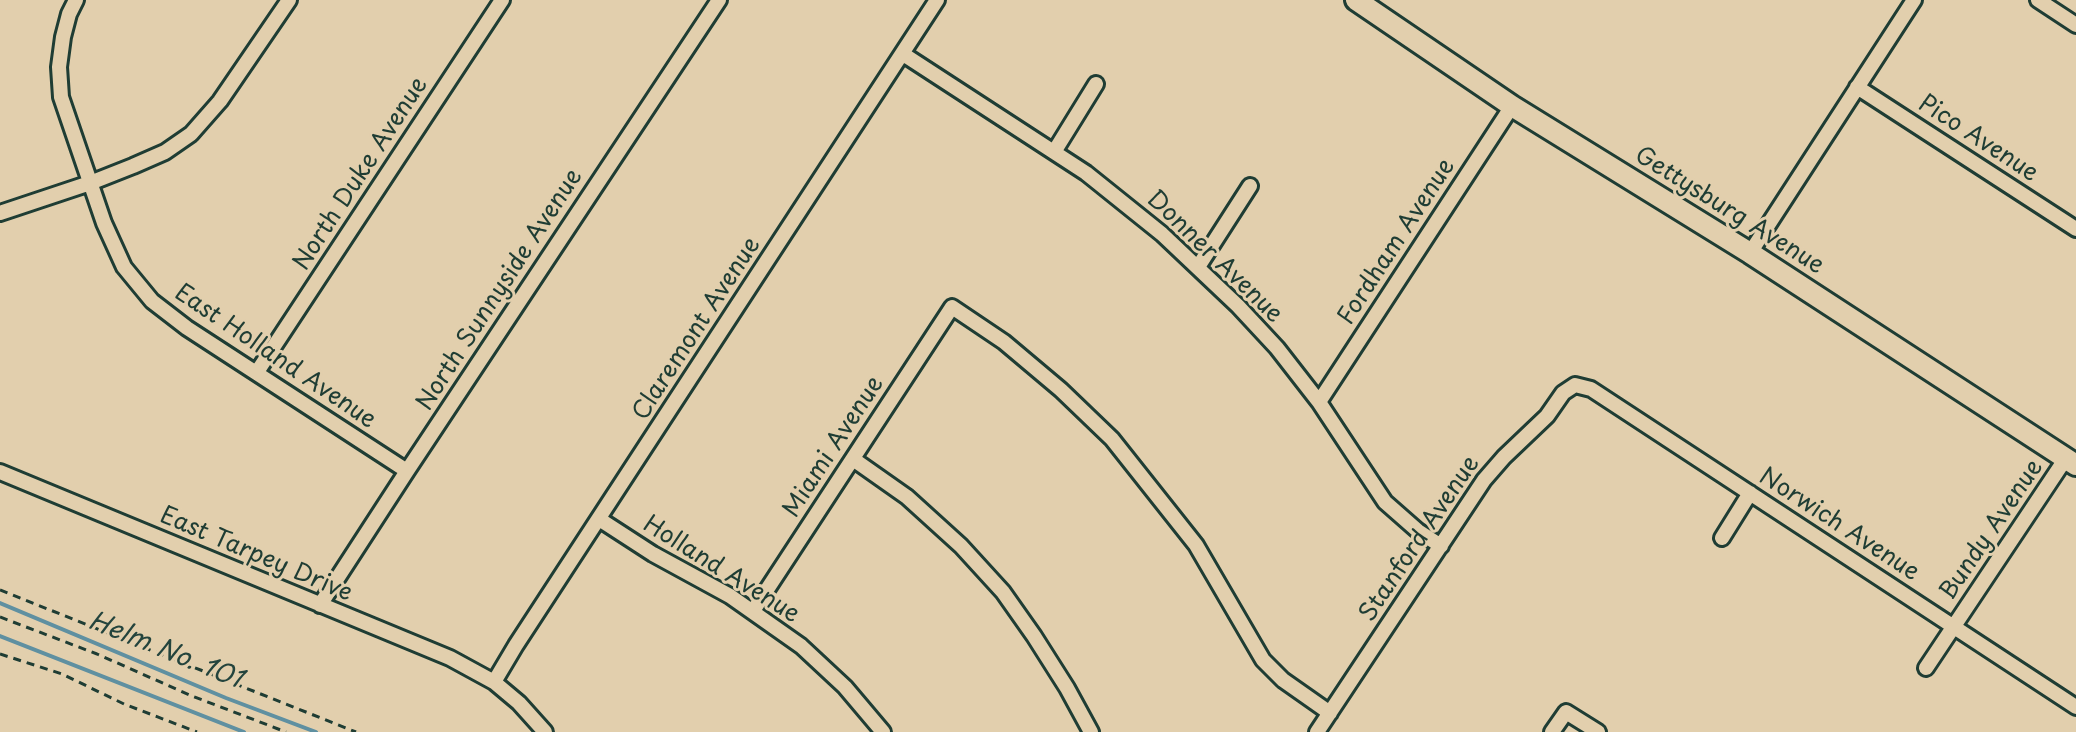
<!DOCTYPE html>
<style>
body{margin:0}
canvas{display:block;background:#e2cfad}
</style>
<canvas width="2076" height="732"></canvas>
<script>
const context = document.querySelector('canvas').getContext('2d');
context.lineJoin = 'round';
const shape = rows => new Path2D(rows.map(r => 'M' + r).join(''));
function strokePath(path, color, width, dash) { context.strokeStyle = color; context.lineWidth = width; context.lineCap = dash ? 'butt' : 'round'; context.setLineDash(dash || []); context.stroke(path); }
function drawText(font, color, halo, rows, align = 'center') {
  context.font = font + ' "Playpen Sans",sans-serif'; context.lineWidth = 6; context.setLineDash([]); context.textBaseline = 'middle'; context.strokeStyle = halo; context.fillStyle = color; for (const [text, x, y, turn = 0] of rows) {
    context.save(); context.translate(x, y); context.rotate((+turn || 0) * Math.PI / 180); context.textAlign = isNaN(turn) ? turn : align; if (halo) context.strokeText(text, 0, 0); context.fillText(text, 0, 0); context.restore();
  }
}
const stream = shape([
 [0,603,226,698,316,732],
 [0,636,244,732]
]);
const path = shape([
 [0,590,356,732],
 [0,617,97,654,192,696,286,732],
 [0,654,62,674,124,704,197,732]
]);
const street = shape([
 [76,0,69,14,63,37,59,67,61,97,104,223,124,267,152,301,187,328,407,471],
 [2038,0,2076,25],
 [903,54,1086,173,1162,234,1238,306,1277,348,1319,402,1385,502,1418,531,1441,546],
 [1857,87,2076,229],
 [1054,152,1096,84],
 [0,213,90,183,133,166,165,152,191,134,220,101,289,0],
 [1750,253,1914,0],
 [1198,267,1250,186],
 [257,372,502,0],
 [1319,402,1512,106],
 [853,459,907,497,961,546,1003,592,1034,636,1067,688,1091,732],
 [0,472,450,658,494,682,519,703,545,732],
 [599,519,653,554,730,596,801,646,845,687,883,732],
 [1722,538,1750,493],
 [320,605,407,471,719,0],
 [753,611,952,307,1004,342,1061,390,1112,439,1196,545,1263,660,1283,680,1330,713],
 [1926,668,2066,458],
 [494,682,516,645,937,0],
 [1317,732,1484,480,1504,457,1547,416,1563,393,1575,385,1591,389,2076,707],
 [1552,732,1566,712,1598,732]
]);
const secondary = shape([
 [1356,0,1512,106,1750,253,2076,465]
]);
const streetNames = [
 ["Pico Avenue",1978,139,33],
 ["North Duke Avenue",361,174,-57],
 ["Gettysburg Avenue",1729,211,32],
 ["Fordham Avenue",1397,242,-57],
 ["Donner Avenue",1214,257,44],
 ["North Sunnyside Avenue",500,290,-57],
 ["Claremont Avenue",697,329,-57],
 ["East Holland Avenue",275,357,34],
 ["Miami Avenue",834,447,-57],
 ["Norwich Avenue",1839,525,33],
 ["Bundy Avenue",1992,530,-56],
 ["Stanford Avenue",1420,539,-56],
 ["East Tarpey Drive",256,555,23],
 ["Holland Avenue",721,570,32]
];
const waterNames = [
 ["Helm No. 101",165,651,22]
];
strokePath(stream, '#5f90a1', 4);
strokePath(street, '#1f3d34', 20);
strokePath(secondary, '#1f3d34', 26);
strokePath(path, '#1f3d34', 3, [8, 6]);
strokePath(street, '#e2cfad', 14);
strokePath(secondary, '#e2cfad', 20);
drawText('24px', '#1f3d34', '#e2cfad', streetNames);
drawText('italic 26px', '#24443d', '#e2cfad', waterNames);
</script>
